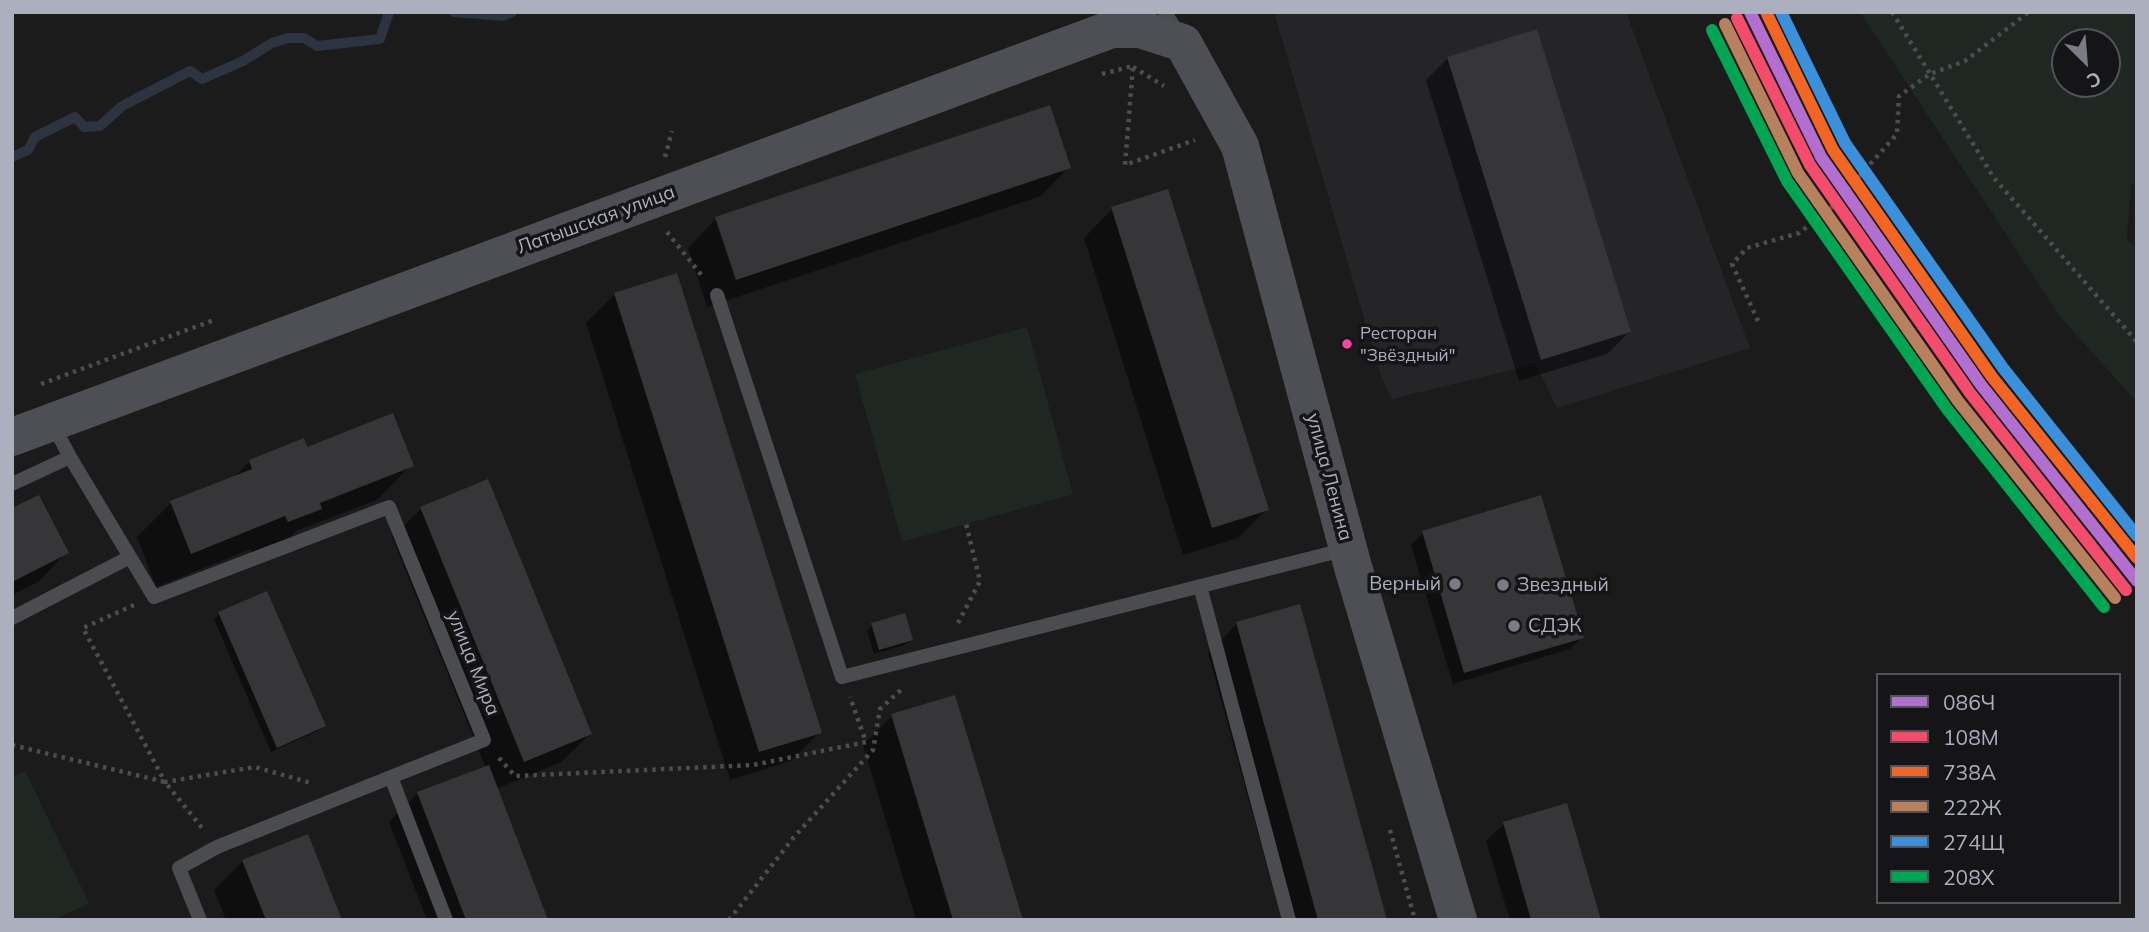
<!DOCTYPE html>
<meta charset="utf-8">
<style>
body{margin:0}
#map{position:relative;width:2149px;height:932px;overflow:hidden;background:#1b1b1c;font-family:Mulish,sans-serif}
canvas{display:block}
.frame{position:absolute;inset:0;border:14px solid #acafbd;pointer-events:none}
.legend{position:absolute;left:1876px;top:673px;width:245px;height:231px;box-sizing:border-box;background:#151518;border:2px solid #51535a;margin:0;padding:9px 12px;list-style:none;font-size:21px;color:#acafbd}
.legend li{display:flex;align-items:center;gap:14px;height:35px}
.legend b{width:35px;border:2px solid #51535a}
.north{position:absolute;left:2051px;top:28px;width:70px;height:70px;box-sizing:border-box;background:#151518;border:2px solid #51535a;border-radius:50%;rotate:155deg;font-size:19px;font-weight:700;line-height:28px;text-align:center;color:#acafbd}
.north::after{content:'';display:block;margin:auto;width:24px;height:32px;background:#797b85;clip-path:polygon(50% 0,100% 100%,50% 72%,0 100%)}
</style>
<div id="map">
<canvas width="2149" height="932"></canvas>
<div class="frame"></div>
<ul class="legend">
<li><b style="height:9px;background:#b36fd0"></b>086Ч</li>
<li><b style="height:9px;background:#f44d6c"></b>108М</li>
<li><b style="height:9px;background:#f26522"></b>738А</li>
<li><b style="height:9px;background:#b6815c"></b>222Ж</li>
<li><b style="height:9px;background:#3a90db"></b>274Щ</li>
<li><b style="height:9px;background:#00a651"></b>208Х</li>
</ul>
<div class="north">С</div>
</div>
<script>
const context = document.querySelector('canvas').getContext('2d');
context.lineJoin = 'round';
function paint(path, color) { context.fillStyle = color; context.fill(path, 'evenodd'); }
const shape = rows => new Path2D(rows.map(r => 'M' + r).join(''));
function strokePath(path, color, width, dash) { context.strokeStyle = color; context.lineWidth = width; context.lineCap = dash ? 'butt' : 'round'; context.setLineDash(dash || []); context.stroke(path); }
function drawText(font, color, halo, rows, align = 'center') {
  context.font = font + ' Mulish,sans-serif'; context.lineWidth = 7; context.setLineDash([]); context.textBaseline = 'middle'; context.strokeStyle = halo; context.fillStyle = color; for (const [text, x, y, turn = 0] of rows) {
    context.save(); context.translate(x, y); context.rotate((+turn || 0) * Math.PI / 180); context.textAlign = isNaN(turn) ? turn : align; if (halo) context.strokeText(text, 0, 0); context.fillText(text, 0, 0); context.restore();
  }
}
const built = shape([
 [1274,12,1626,12,1750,348,1557,408,1536,364,1392,399,1382,379]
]);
const green = shape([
 [1860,12,2137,12,2137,187,2131,183,2127,239,2137,250,2137,402,2061,318],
 [2065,42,2107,42,2107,84,2065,84],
 [1027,327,1073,494,902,542,855,374],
 [25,771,89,903,54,920,12,918,12,777]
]);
const shadow = shape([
 [1448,58,1629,332,1607,354,1519,381,1426,80],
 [1069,167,1041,196,707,307,688,248,716,219],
 [1112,209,1267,509,1238,538,1183,555,1084,238],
 [615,294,820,732,791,761,730,780,586,323],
 [306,449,411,465,377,500,296,531,286,542,253,555,251,549,156,587,137,537,171,503,233,478,250,462],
 [487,481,590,734,561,762,496,789,546,920,427,920,389,822,418,793,486,768,392,537,421,509],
 [12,510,66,553,38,582,12,595],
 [1423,533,1582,637,1570,649,1453,684,1411,545],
 [219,614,324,726,318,731,271,752,214,619],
 [1237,624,1385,920,1282,920,1208,653],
 [872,625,911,640,905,645,874,654,867,631],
 [892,716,1021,920,916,920,863,745],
 [1504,824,1599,920,1510,920,1486,841],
 [243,861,340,920,226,920,214,890]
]);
const stream = shape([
 [454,12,503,16,512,12],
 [12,157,28,150,35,137,75,117,84,127,100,126,122,106,190,71,202,79,243,61,272,43,288,38,304,38,317,46,380,39,389,12]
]);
const building = shape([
 [1537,29,1631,332,1541,360,1447,57],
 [1050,105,1071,168,736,280,715,217],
 [1168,189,1269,510,1212,528,1111,207],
 [677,273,822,733,759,752,614,293],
 [393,413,414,466,320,503,322,509,288,522,285,516,191,554,170,501,252,469,249,460,304,438,307,447],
 [488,479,592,734,524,762,420,507],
 [39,495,69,553,12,582,12,508],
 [1541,495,1584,638,1464,673,1422,531],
 [267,591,326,726,277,748,218,612],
 [1300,604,1387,920,1318,920,1236,622],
 [905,613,913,640,879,650,871,623],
 [955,695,1023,920,953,920,891,714],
 [489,765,548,920,466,920,417,792],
 [1567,803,1601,920,1531,920,1503,822],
 [308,834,342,920,266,920,242,860]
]);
const path = shape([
 [1892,12,1994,178,2137,342],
 [1133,67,1164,86],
 [1102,74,1133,66,1125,165,1195,140],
 [665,157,672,131],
 [667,232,703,277],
 [1758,321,1732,264,1747,248,1799,233,1832,207,1897,134,1899,96,1930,74,1965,61,2029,12],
 [41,384,214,320],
 [134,605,83,628,165,782,255,767,311,783],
 [958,623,980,581,966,524],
 [12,745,165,782,202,828],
 [499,758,515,776,753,765,866,742,850,697],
 [1390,830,1415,920],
 [729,920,794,837,873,750,880,709,904,687]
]);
const lane = shape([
 [1165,12,1177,32],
 [717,295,842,677,1347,549],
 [52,423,70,457,154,597,389,507,484,740,391,777],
 [12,484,70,457],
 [1200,586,1289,920],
 [12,618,130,557],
 [200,920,179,868,217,847,391,777,446,920]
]);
const secondary = shape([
 [12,437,1112,29,1140,29,1183,43,1240,146,1353,567,1458,920]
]);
const rail1 = shape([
 [1750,12,1821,157,1981,385,2137,581]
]);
const rail2 = shape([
 [1737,18,1810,165,1970,393,2126,590]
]);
const rail3 = shape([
 [1766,12,1833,150,1992,377,2137,558]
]);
const rail4 = shape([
 [1725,24,1798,173,1958,401,2115,598]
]);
const rail5 = shape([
 [1781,12,1845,143,2003,368,2137,536]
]);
const rail6 = shape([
 [1712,30,1787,181,1947,409,2104,607]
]);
const markers = [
 [1347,344,6,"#f346a5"],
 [1455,584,7,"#797b85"],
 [1503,585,7,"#797b85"],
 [1514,626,7,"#797b85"]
];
const busNames = [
 ["Ресторан",1360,334],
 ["\"Звёздный\"",1360,356]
];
const streetNames = [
 ["Латышская улица",596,220,-20],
 ["улица Ленина",1329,477,75],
 ["улица Мира",473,663,68]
];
const poiNames = [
 ["Верный",1441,584,"right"],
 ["Звездный",1517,585],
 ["СДЭК",1528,626]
];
paint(built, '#252528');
paint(green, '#1e2721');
paint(shadow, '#0007');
strokePath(stream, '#2c343f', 10);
paint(building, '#363638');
strokePath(path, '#4c4c51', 4.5, [3.5, 5]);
strokePath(lane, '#4b4c4f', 14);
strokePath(secondary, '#4e4f54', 38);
strokePath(rail1, '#b36fd0', 12);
strokePath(rail2, '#f44d6c', 12);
strokePath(rail3, '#f26522', 12);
strokePath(rail4, '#b6815c', 12);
strokePath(rail5, '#3a90db', 12);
strokePath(rail6, '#00a651', 12);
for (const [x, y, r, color] of markers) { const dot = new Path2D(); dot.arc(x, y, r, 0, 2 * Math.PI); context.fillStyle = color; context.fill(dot); strokePath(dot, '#151518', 2.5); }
drawText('17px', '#acafbd', '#151518', busNames, 'left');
drawText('19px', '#acafbd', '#151518', streetNames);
drawText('19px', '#acafbd', '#151518', poiNames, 'left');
</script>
